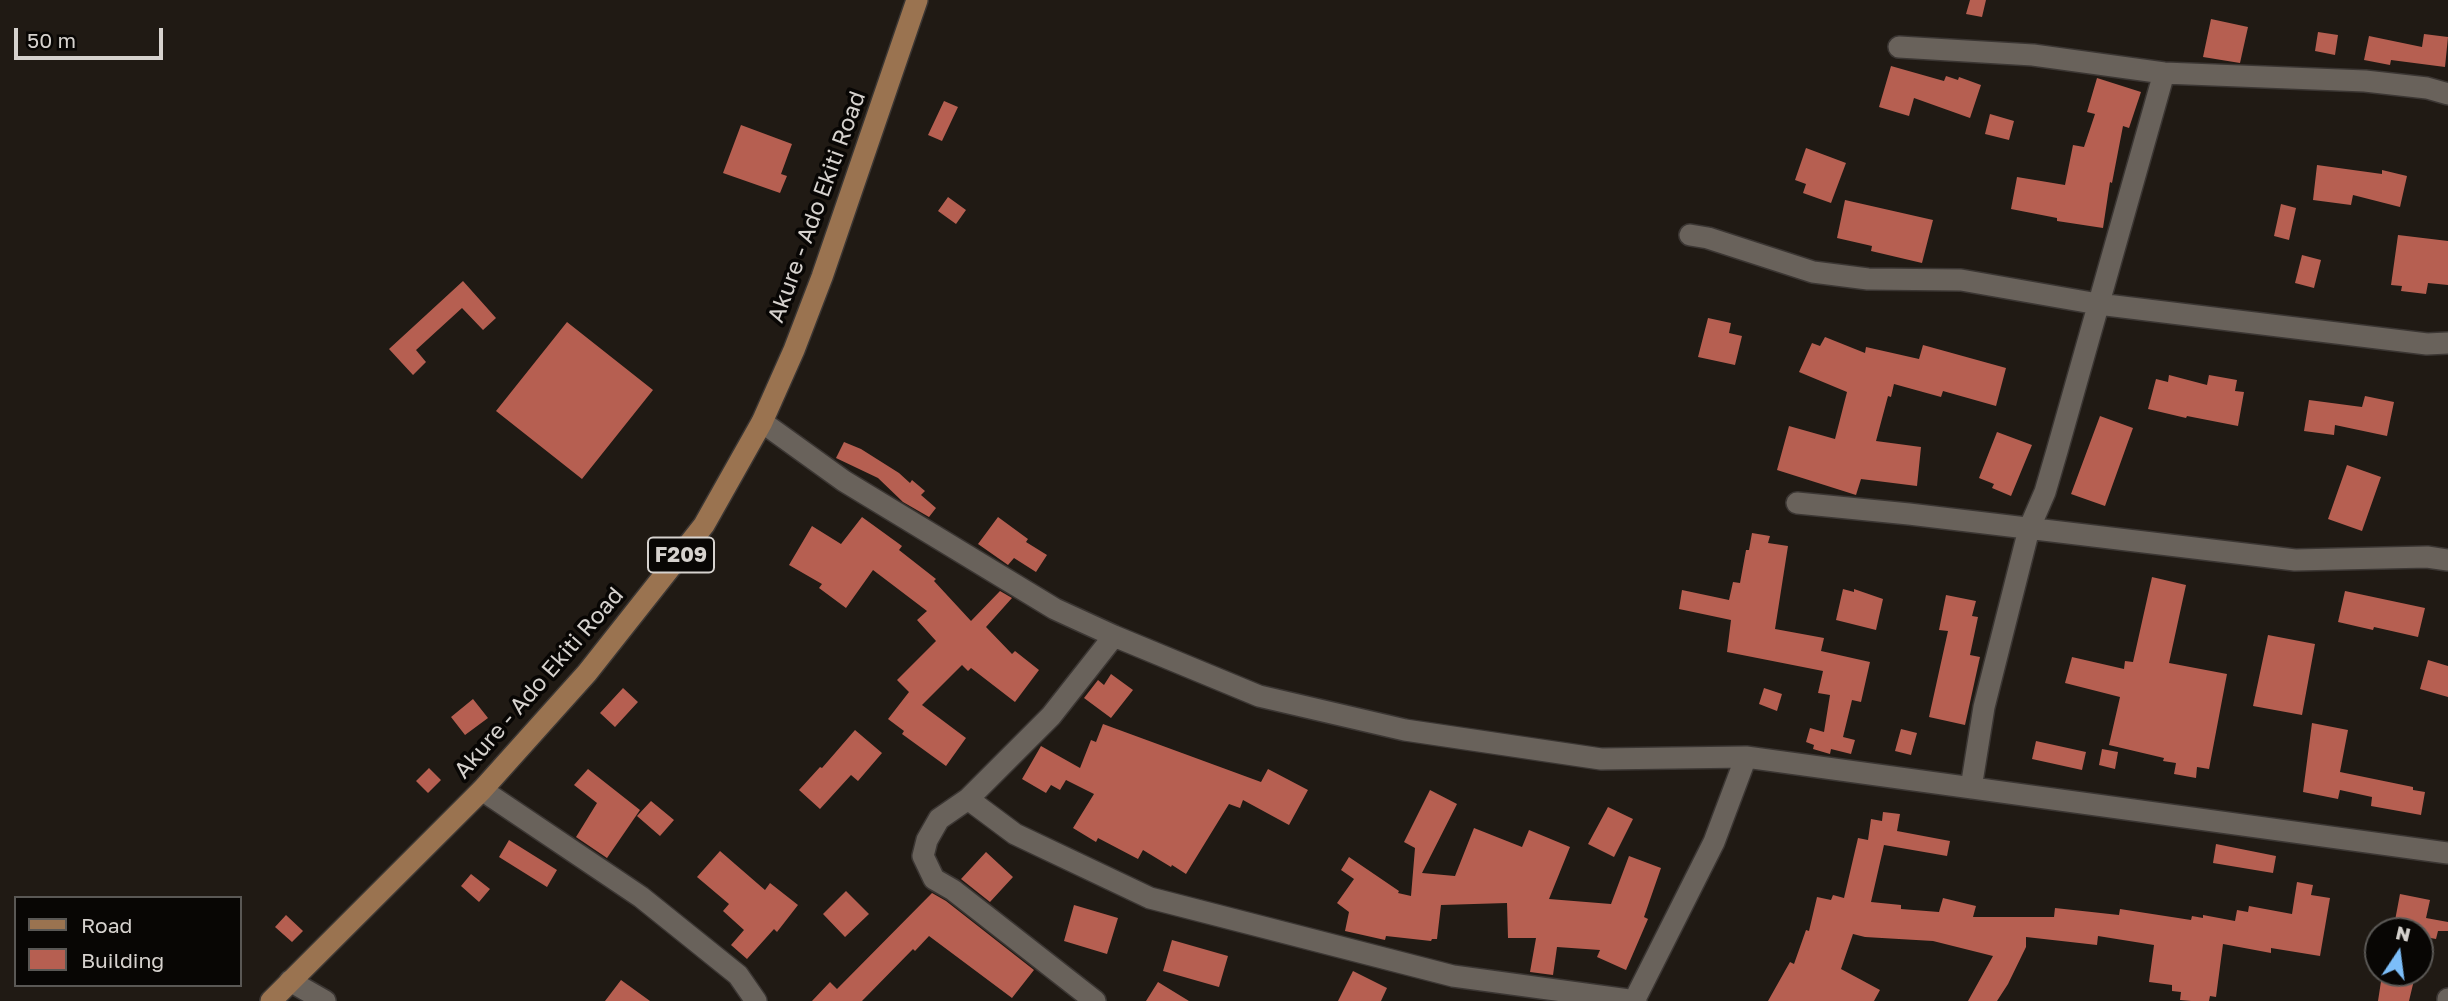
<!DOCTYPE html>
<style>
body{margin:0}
#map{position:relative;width:2448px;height:1001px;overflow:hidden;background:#201a14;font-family:"Golos Text",sans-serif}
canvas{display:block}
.legend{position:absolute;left:14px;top:896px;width:228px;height:91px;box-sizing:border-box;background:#080604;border:2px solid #5a5855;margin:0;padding:9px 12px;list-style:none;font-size:21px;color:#d6d2ce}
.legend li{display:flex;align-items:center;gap:14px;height:35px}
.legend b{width:35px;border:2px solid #5a5855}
.north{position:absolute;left:2364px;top:917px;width:70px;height:70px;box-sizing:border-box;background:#080604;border:2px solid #5a5855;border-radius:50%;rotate:13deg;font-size:19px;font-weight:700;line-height:28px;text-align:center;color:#d6d2ce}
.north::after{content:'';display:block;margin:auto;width:24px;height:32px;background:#7cbef9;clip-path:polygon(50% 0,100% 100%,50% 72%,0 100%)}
.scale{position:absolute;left:14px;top:28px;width:149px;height:32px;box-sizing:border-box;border:4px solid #d6d2ce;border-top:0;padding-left:9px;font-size:21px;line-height:24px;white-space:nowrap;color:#d6d2ce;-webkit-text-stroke:5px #080604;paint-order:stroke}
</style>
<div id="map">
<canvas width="2448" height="1001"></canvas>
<ul class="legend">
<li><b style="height:9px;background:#9a7350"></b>Road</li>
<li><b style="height:19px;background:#b65f51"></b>Building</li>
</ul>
<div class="north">N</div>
<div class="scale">50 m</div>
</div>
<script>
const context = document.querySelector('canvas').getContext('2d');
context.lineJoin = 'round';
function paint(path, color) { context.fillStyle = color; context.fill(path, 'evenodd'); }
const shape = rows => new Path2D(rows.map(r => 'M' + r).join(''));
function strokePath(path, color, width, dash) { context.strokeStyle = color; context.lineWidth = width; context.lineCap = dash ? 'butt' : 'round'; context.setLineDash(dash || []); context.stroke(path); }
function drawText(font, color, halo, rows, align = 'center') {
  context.font = font + ' "Golos Text",sans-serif'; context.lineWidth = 7; context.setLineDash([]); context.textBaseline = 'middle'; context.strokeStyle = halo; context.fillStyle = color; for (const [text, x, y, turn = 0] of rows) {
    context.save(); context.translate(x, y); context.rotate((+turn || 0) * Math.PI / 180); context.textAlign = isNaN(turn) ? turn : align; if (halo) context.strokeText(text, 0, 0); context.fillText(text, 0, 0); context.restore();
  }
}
const building = shape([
 [1970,0,1986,0,1982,17,1966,14],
 [2211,19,2248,27,2240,63,2203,57],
 [2318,32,2338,35,2335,55,2315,51],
 [2424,34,2448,37,2445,67,2391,60,2390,65,2364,60,2369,36,2422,47],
 [1891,66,1944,81,1946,76,1958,80,1959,77,1981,85,1970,118,1914,98,1909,116,1879,107],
 [2097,78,2141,92,2129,128,2123,126,2112,183,2110,182,2103,228,2057,221,2057,218,2011,209,2017,177,2065,185,2073,145,2084,147,2095,114,2087,112],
 [944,101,958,107,942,141,928,135],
 [1990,114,2014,121,2009,140,1985,134],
 [741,125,792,144,781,174,787,176,780,193,723,173],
 [1806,148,1846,163,1831,203,1803,193,1806,184,1795,180],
 [2317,165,2382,174,2382,170,2407,176,2400,207,2353,195,2351,205,2313,200],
 [948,197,966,210,956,224,938,211],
 [1845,200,1933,220,1922,263,1871,251,1872,246,1837,238],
 [2281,204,2296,208,2289,240,2274,236],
 [2398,235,2448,241,2448,285,2428,283,2426,294,2401,291,2402,286,2391,285],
 [2302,255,2321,260,2314,288,2295,283],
 [463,281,496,318,483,330,462,308,416,350,426,362,413,375,389,349],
 [1708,318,1731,323,1729,333,1742,336,1735,365,1698,357],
 [567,322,653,390,582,479,496,411],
 [1825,337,1865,353,1866,347,1919,359,1923,345,2006,368,1996,406,1943,391,1941,397,1894,384,1891,397,1888,396,1876,441,1921,447,1917,486,1861,479,1856,495,1777,470,1789,426,1835,439,1847,392,1799,372,1812,343,1820,346],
 [2169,375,2207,385,2209,375,2237,380,2235,391,2244,392,2238,426,2187,416,2186,418,2148,409,2156,379,2168,382],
 [2365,396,2394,402,2387,436,2335,425,2334,435,2304,431,2309,400,2362,407],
 [2100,416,2133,428,2105,506,2071,494],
 [1997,432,2032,445,2011,496,1992,488,1994,484,1979,478],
 [844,442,861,449,899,473,910,483,912,480,925,491,921,495,936,508,929,517,903,502,878,478,836,458],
 [2347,465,2381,477,2362,531,2328,519],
 [862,517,902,546,899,550,936,579,934,581,971,621,1000,591,1012,598,986,627,1012,654,1015,651,1039,670,1015,702,971,668,968,671,962,665,922,705,966,738,946,766,902,734,904,731,888,719,909,692,897,680,936,641,917,620,927,611,873,570,846,608,819,588,822,584,789,565,812,526,841,544],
 [998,517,1028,539,1026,542,1047,555,1036,572,1014,558,1008,565,978,544],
 [1752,533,1770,536,1768,543,1788,546,1775,629,1824,638,1821,651,1870,662,1861,702,1852,700,1843,737,1855,740,1851,754,1831,749,1830,754,1813,749,1814,745,1806,742,1810,728,1824,732,1830,695,1818,693,1823,671,1727,652,1731,620,1679,609,1682,590,1729,600,1733,582,1740,583,1746,550,1749,550],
 [2152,577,2186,585,2169,663,2227,674,2209,769,2197,767,2196,778,2174,774,2176,763,2163,761,2164,758,2109,745,2120,697,2065,683,2072,657,2124,669,2125,661,2133,662],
 [1843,589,1854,592,1854,589,1883,599,1876,630,1836,620],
 [2345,591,2425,608,2418,637,2374,627,2373,630,2338,622],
 [1946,595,1976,601,1972,616,1978,617,1970,655,1980,657,1965,725,1929,717,1948,631,1939,630],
 [2268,635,2315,644,2302,715,2253,706],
 [2428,660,2448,666,2448,697,2420,689],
 [1111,674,1133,690,1111,718,1084,698,1098,680,1104,685],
 [623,688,638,702,615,727,600,713],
 [1764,688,1782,694,1777,711,1759,704],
 [473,699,488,718,465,735,451,717],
 [2312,723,2348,730,2340,772,2413,787,2413,790,2425,792,2421,815,2371,806,2372,797,2340,790,2338,799,2303,792],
 [1103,724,1261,782,1268,769,1308,790,1289,825,1243,800,1240,808,1229,804,1186,874,1172,865,1171,867,1143,850,1138,859,1098,838,1096,842,1073,828,1094,794,1066,780,1060,790,1051,785,1046,793,1022,779,1041,746,1080,768,1091,740,1096,742],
 [1901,729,1917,733,1911,755,1895,751],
 [855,730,882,753,858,781,851,775,820,809,799,790,820,767,822,768],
 [2036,741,2086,752,2082,770,2032,759],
 [2102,749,2118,752,2115,769,2099,765],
 [429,768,441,780,428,793,416,781],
 [588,769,640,810,607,858,576,837,597,803,574,785],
 [1430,790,1457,804,1422,873,1455,876,1474,828,1522,847,1529,830,1570,847,1549,899,1611,904,1629,856,1661,868,1644,917,1648,919,1626,970,1597,957,1600,950,1557,947,1553,975,1530,972,1536,938,1508,938,1507,903,1441,905,1437,939,1432,939,1431,941,1386,936,1385,940,1345,931,1349,912,1337,903,1354,879,1341,870,1349,857,1399,891,1398,893,1411,896,1415,848,1404,842],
 [651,801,674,820,660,836,637,816],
 [1608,807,1633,819,1614,857,1588,844],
 [1883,812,1900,814,1897,831,1950,841,1947,856,1884,845,1871,902,1901,905,1901,909,1939,912,1943,898,1976,906,1973,917,2054,917,2055,908,2119,915,2120,909,2191,920,2192,916,2203,918,2203,915,2235,921,2237,910,2248,912,2249,906,2292,914,2297,882,2313,885,2311,895,2330,898,2320,956,2271,948,2271,953,2223,944,2216,997,2210,996,2209,1001,2191,1001,2180,1000,2181,992,2172,991,2172,985,2149,982,2154,945,2098,936,2097,945,2026,937,2026,947,2008,984,1997,1001,1968,1001,1993,956,1933,941,1865,937,1853,934,1841,969,1880,990,1874,1001,1768,1001,1790,962,1794,964,1806,930,1809,931,1817,897,1831,900,1833,895,1844,898,1858,838,1868,840,1871,819,1882,821],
 [509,840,557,870,547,887,499,857],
 [2216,844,2276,856,2273,873,2213,863],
 [720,851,765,890,770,883,798,905,777,932,774,929,747,959,731,945,744,930,723,911,729,904,697,877],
 [986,852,1013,877,990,902,961,879],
 [471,874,490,889,479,902,461,886],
 [846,891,869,914,845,937,823,914],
 [932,893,946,901,1034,970,1012,998,929,936,915,951,913,949,862,1001,812,1001,830,982,837,989],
 [2400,894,2430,900,2426,918,2448,922,2448,931,2438,931,2436,939,2420,936,2420,931,2393,931],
 [1074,905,1118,918,1107,954,1064,941],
 [286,915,303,931,292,942,275,927],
 [1172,940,1228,956,1219,987,1163,971],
 [1353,971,1387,988,1381,1001,1338,1001],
 [2382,975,2414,980,2409,1001,2378,1001],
 [621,980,650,1001,605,1001],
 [1158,982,1189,1001,1146,1001]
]);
const street = shape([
 [1899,47,2033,55,2164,73,2365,81,2427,88,2448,94],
 [1690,235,1708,238,1813,272,1868,279,1961,280,2098,304,2427,344,2448,343],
 [762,422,844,481,1055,609,1114,636,1259,696,1405,730,1601,759,1746,757,2448,853],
 [1797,503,1909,514,2295,560,2427,557,2448,560],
 [1971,788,1984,707,2029,529,2045,492,2057,451,2164,73],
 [482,790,641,897,738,975,756,1001],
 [968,799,1015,834,1150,898,1453,976,1636,1001],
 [290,981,325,1001],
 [1095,1001,953,890,934,879,923,856,927,840,939,819,968,799,1051,716,1114,636],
 [1634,1001,1714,842,1746,757],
 [2448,1001,2448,999]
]);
const primary = shape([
 [271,1001,482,790,587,673,704,525,762,422,794,350,822,277,917,0]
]);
const shields = [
 [681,555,66]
];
const shieldNames = [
 ["F209",681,555]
];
const streetNames = [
 ["Akure - Ado Ekiti Road",817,207,-70],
 ["Akure - Ado Ekiti Road",539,683,-49]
];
paint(building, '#b65f51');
strokePath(street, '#3b3633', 24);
strokePath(primary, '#3b3633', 24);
strokePath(street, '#69625b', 21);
strokePath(primary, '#9a7350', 21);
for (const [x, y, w] of shields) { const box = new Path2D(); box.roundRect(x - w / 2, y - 17.5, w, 35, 5); context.fillStyle = '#080604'; context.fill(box); strokePath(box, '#d6d2ce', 2); }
drawText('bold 21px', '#d6d2ce', null, shieldNames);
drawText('23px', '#d6d2ce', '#080604', streetNames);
</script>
